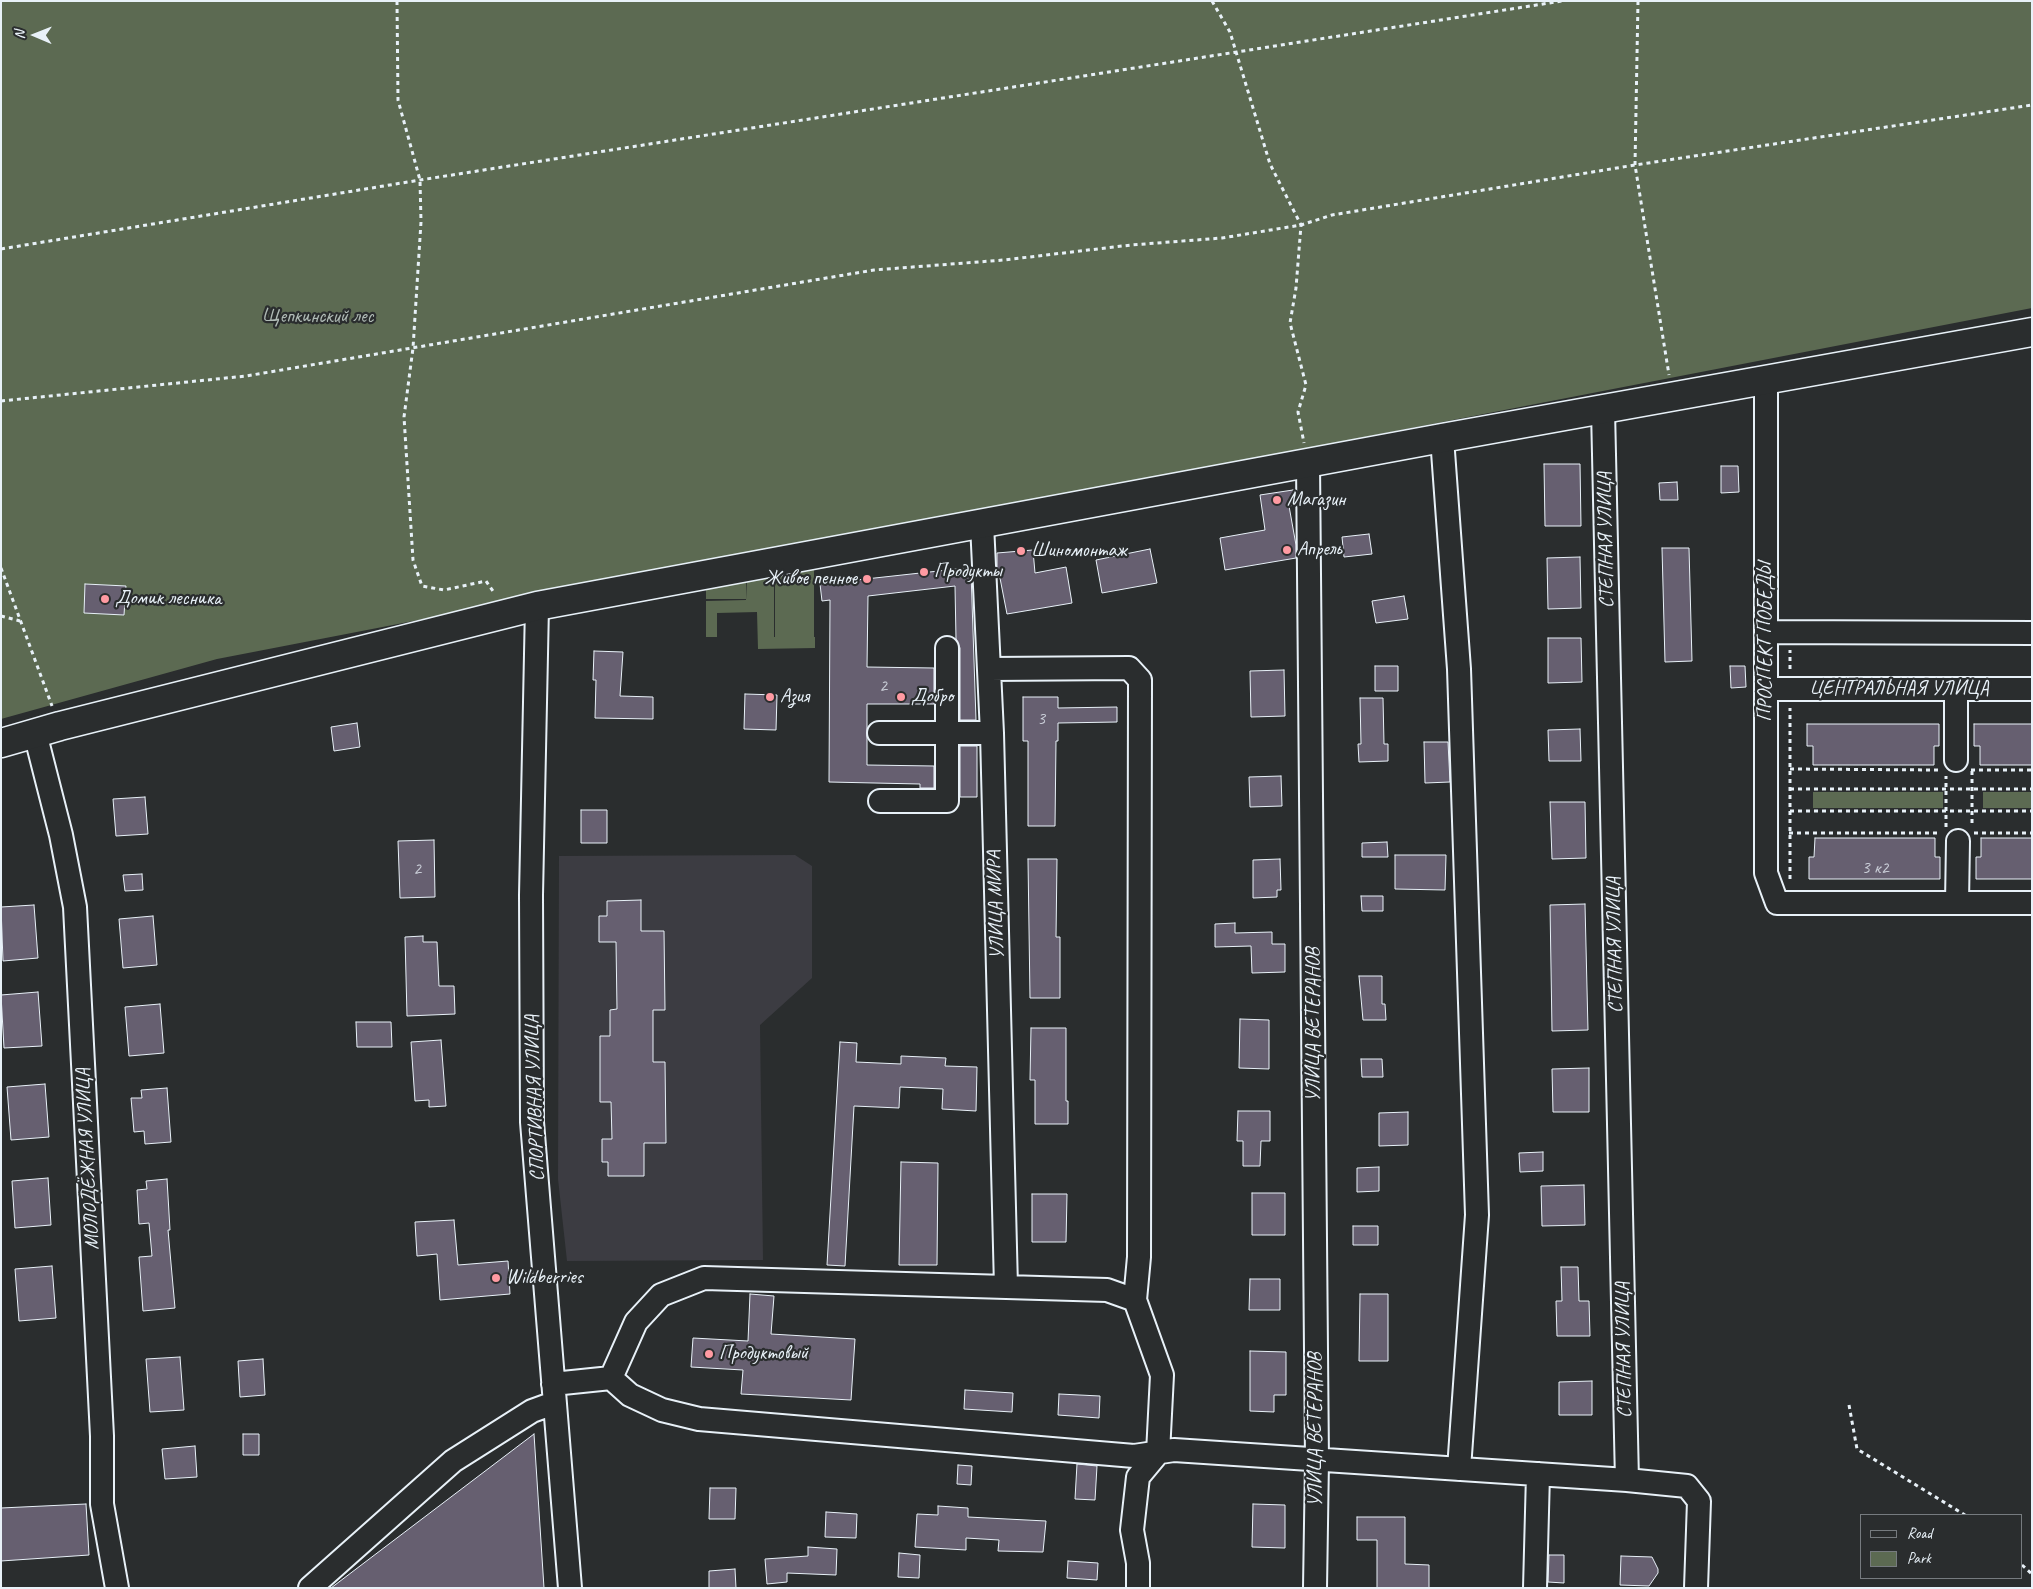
<!DOCTYPE html>
<meta charset="utf-8">
<style>
body{margin:0}
#map{position:relative;width:2033px;height:1589px;overflow:hidden;background:#2a2d2e;font-family:Caveat,sans-serif}
canvas{display:block}
.frame{position:absolute;inset:0;border:2px solid #e8f1f8;pointer-events:none}
.legend{position:absolute;left:1860px;top:1514px;width:162px;height:65px;box-sizing:border-box;background:#2a2d2e;border:1px solid #767b7f;margin:0;padding:6px 9px;list-style:none;font-size:15px;color:#e8f1f8}
.legend li{display:flex;align-items:center;gap:10px;height:25px}
.legend b{width:25px;border:1px solid #767b7f}
.north{position:absolute;left:10px;top:10px;width:50px;height:50px;-webkit-text-stroke:4px #2a2d2e;paint-order:stroke;rotate:271deg;font-size:14px;font-weight:700;line-height:20px;text-align:center;color:#e8f1f8}
.north::after{content:'';display:block;margin:auto;width:18px;height:22px;background:#e8f1f8;clip-path:polygon(50% 0,100% 100%,50% 72%,0 100%)}
</style>
<div id="map">
<canvas width="2033" height="1589"></canvas>
<div class="frame"></div>
<ul class="legend">
<li><b style="height:6px;background:#2a2d2e"></b>Road</li>
<li><b style="height:14px;background:#5c6a52"></b>Park</li>
</ul>
<div class="north">N</div>
</div>
<script>
const context = document.querySelector('canvas').getContext('2d');
context.lineJoin = 'round';
function paint(path, color) { context.fillStyle = color; context.fill(path, 'evenodd'); }
const shape = rows => new Path2D(rows.map(r => 'M' + r).join(''));
function strokePath(path, color, width, dash) { context.strokeStyle = color; context.lineWidth = width; context.lineCap = dash ? 'butt' : 'round'; context.setLineDash(dash || []); context.stroke(path); }
function drawText(font, color, halo, rows, align = 'center') {
  context.font = font + ' Caveat,sans-serif'; context.lineWidth = 4.5; context.setLineDash([]); context.textBaseline = 'middle'; context.strokeStyle = halo; context.fillStyle = color; for (const [text, x, y, turn = 0] of rows) {
    context.save(); context.translate(x, y); context.rotate((+turn || 0) * Math.PI / 180); context.textAlign = isNaN(turn) ? turn : align; if (halo) context.strokeText(text, 0, 0); context.fillText(text, 0, 0); context.restore();
  }
}
const built = shape([
 [795,855,812,866,812,978,760,1025,763,1260,567,1261,558,1179,559,856]
]);
const green = shape([
 [1,1,2032,1,2032,308,217,659,1,719],
 [814,567,814,637,775,637,775,574],
 [774,574,774,637,815,637,815,648,758,649,757,612,717,613,717,637,706,637,706,601,746,600,747,578],
 [746,579,746,599,706,599,706,585],
 [1813,792,1943,792,1943,808,1813,808],
 [1983,792,2032,792,2032,808,1983,808]
]);
const building = shape([
 [1544,464,1580,464,1581,526,1545,526,1544,464],
 [1721,466,1738,466,1739,492,1721,493,1721,466],
 [1677,482,1678,500,1660,500,1659,483,1677,482],
 [1293,490,1295,505,1289,506,1296,545,1296,558,1225,570,1220,538,1265,530,1260,495,1293,490],
 [1369,534,1372,554,1344,557,1342,537,1369,534],
 [1662,548,1689,548,1692,661,1665,662,1662,548],
 [1150,549,1157,583,1102,593,1096,560,1150,549],
 [1033,550,1035,573,1066,567,1072,603,1007,614,999,573,997,573,997,553,1033,550],
 [1580,557,1581,608,1548,609,1547,558,1580,557],
 [966,568,971,572,976,720,960,720,960,648,956,639,955,586,868,596,867,667,934,668,934,704,867,704,867,765,934,766,934,788,920,788,920,784,829,782,830,600,822,601,820,584,966,568],
 [85,584,126,586,124,615,84,613,85,584],
 [1404,596,1408,619,1376,623,1372,601,1404,596],
 [1548,638,1581,638,1582,682,1548,683,1548,638],
 [594,651,623,652,620,696,653,697,653,719,595,718,596,680,593,680,594,651],
 [1375,666,1398,666,1398,691,1375,691,1375,666],
 [1730,666,1745,666,1746,687,1731,688,1730,666],
 [1284,670,1285,716,1251,717,1250,671,1284,670],
 [745,694,777,695,776,730,744,729,745,694],
 [1023,697,1058,697,1058,708,1117,707,1117,722,1058,723,1058,741,1056,741,1055,826,1028,826,1028,741,1023,741,1023,697],
 [1360,698,1383,698,1384,744,1388,744,1388,761,1359,762,1358,744,1361,744,1360,698],
 [357,723,360,747,334,751,331,727,357,723],
 [1807,724,1939,724,1939,746,1934,746,1934,765,1813,765,1813,746,1807,746,1807,724],
 [1974,724,2032,724,2032,765,1980,765,1980,746,1974,746,1974,724],
 [1580,729,1581,761,1549,761,1548,730,1580,729],
 [1424,742,1448,742,1450,782,1425,783,1424,742],
 [960,746,977,746,977,797,960,797,960,746],
 [1281,776,1282,806,1250,807,1249,777,1281,776],
 [145,797,148,834,116,836,113,799,145,797],
 [1550,802,1585,802,1586,858,1552,859,1550,802],
 [581,810,607,810,607,843,581,843,581,810],
 [1815,838,1935,838,1935,857,1940,857,1940,879,1809,879,1809,857,1814,857,1815,838],
 [1981,838,2032,838,2032,879,1976,879,1976,857,1981,857,1981,838],
 [434,840,435,897,400,898,398,841,434,840],
 [1387,842,1388,857,1362,857,1362,843,1387,842],
 [1395,855,1446,855,1445,890,1395,889,1395,855],
 [1028,859,1057,859,1056,937,1060,937,1060,998,1030,998,1028,859],
 [1280,859,1281,890,1277,890,1277,897,1253,898,1253,860,1280,859],
 [142,874,143,890,125,891,123,875,142,874],
 [1361,896,1383,896,1383,911,1362,911,1361,896],
 [641,900,641,931,664,931,665,1010,653,1010,653,1062,665,1062,666,1143,644,1143,644,1176,608,1176,608,1162,602,1162,602,1139,612,1139,611,1102,600,1102,600,1036,610,1036,610,1010,617,1009,616,942,599,942,599,916,607,916,607,901,641,900],
 [1585,904,1588,1030,1552,1031,1550,905,1585,904],
 [34,905,38,958,3,961,1,907,34,905],
 [153,916,157,965,123,968,119,919,153,916],
 [1235,923,1235,933,1272,932,1272,944,1285,944,1285,972,1252,973,1251,946,1215,947,1215,924,1235,923],
 [423,936,423,942,437,942,439,986,454,986,455,1014,407,1016,405,937,423,936],
 [1359,976,1382,976,1382,1004,1385,1004,1386,1020,1363,1020,1359,976],
 [38,992,42,1046,4,1048,1,995,38,992],
 [160,1004,164,1053,129,1056,125,1007,160,1004],
 [1240,1019,1269,1020,1269,1069,1239,1068,1240,1019],
 [356,1022,391,1022,392,1047,357,1047,356,1022],
 [1031,1028,1066,1028,1066,1101,1068,1101,1068,1124,1035,1124,1035,1080,1030,1080,1031,1028],
 [441,1040,446,1106,429,1107,429,1100,415,1101,411,1042,441,1040],
 [840,1042,857,1043,856,1062,901,1064,901,1056,946,1058,945,1066,977,1067,976,1111,942,1109,943,1089,900,1087,899,1108,854,1106,845,1266,827,1265,840,1042],
 [1361,1059,1382,1059,1383,1077,1362,1077,1361,1059],
 [1589,1068,1589,1112,1553,1112,1552,1069,1589,1068],
 [45,1084,49,1137,11,1140,7,1087,45,1084],
 [167,1088,171,1142,145,1144,144,1131,134,1132,131,1098,142,1098,141,1090,167,1088],
 [1238,1111,1270,1111,1270,1141,1261,1141,1260,1166,1243,1166,1243,1141,1237,1141,1238,1111],
 [1408,1112,1408,1145,1379,1146,1379,1113,1408,1112],
 [1543,1152,1543,1171,1520,1172,1519,1153,1543,1152],
 [901,1162,938,1163,937,1265,899,1265,901,1162],
 [1379,1167,1379,1191,1357,1192,1357,1168,1379,1167],
 [48,1178,51,1225,15,1228,12,1181,48,1178],
 [167,1179,170,1230,168,1230,175,1308,143,1311,139,1257,152,1256,149,1223,139,1224,137,1190,147,1189,146,1181,167,1179],
 [1584,1185,1585,1225,1542,1226,1541,1186,1584,1185],
 [1252,1193,1285,1193,1285,1235,1252,1235,1252,1193],
 [1032,1194,1067,1194,1066,1242,1032,1242,1032,1194],
 [454,1220,458,1265,508,1261,510,1294,440,1300,437,1254,417,1256,415,1222,454,1220],
 [1353,1226,1378,1226,1378,1245,1353,1245,1353,1226],
 [52,1266,56,1318,19,1321,15,1269,52,1266],
 [1561,1267,1578,1267,1579,1301,1589,1301,1590,1336,1557,1336,1556,1301,1562,1301,1561,1267],
 [1250,1279,1280,1279,1280,1310,1249,1310,1250,1279],
 [750,1294,774,1296,771,1334,855,1339,851,1400,741,1394,743,1370,691,1367,693,1338,748,1341,750,1294],
 [1360,1294,1388,1294,1388,1361,1359,1361,1360,1294],
 [1250,1351,1286,1352,1286,1395,1274,1395,1274,1412,1250,1411,1250,1351],
 [180,1357,184,1410,150,1412,146,1359,180,1357],
 [263,1359,265,1395,240,1397,238,1361,263,1359],
 [1592,1381,1592,1415,1559,1415,1559,1382,1592,1381],
 [965,1390,1013,1393,1012,1412,964,1409,965,1390],
 [1059,1394,1100,1396,1099,1418,1058,1415,1059,1394],
 [243,1434,259,1434,259,1455,243,1455,243,1434],
 [534,1434,544,1588,331,1588,534,1434],
 [195,1446,197,1477,165,1479,162,1449,195,1446],
 [1077,1464,1097,1466,1095,1500,1075,1499,1077,1464],
 [958,1465,972,1466,971,1485,957,1484,958,1465],
 [710,1488,736,1488,735,1519,709,1519,710,1488],
 [86,1504,89,1555,1,1561,1,1508,86,1504],
 [1253,1504,1285,1505,1285,1548,1252,1547,1253,1504],
 [938,1506,968,1508,968,1517,1046,1521,1043,1552,998,1551,999,1540,966,1538,966,1550,915,1547,917,1514,938,1515,938,1506],
 [826,1512,857,1514,856,1538,825,1537,826,1512],
 [1357,1517,1405,1517,1405,1564,1429,1565,1429,1588,1377,1588,1377,1540,1357,1540,1357,1517],
 [808,1547,837,1549,836,1575,787,1573,787,1582,767,1584,765,1559,808,1556,808,1547],
 [899,1553,920,1555,919,1578,898,1577,899,1553],
 [1549,1555,1564,1555,1564,1583,1548,1582,1549,1555],
 [1621,1556,1652,1557,1658,1569,1658,1573,1649,1586,1620,1585,1621,1556],
 [1068,1561,1098,1563,1097,1580,1067,1578,1068,1561],
 [735,1569,736,1588,709,1588,709,1571,735,1569]
]);
const path = shape([
 [397,1,398,100,420,180,421,222,413,348,404,417,413,560,422,586,444,590,486,581,495,594],
 [1212,1,1230,32,1270,164,1301,225,1296,288,1290,323,1306,385,1298,412,1304,443],
 [1638,1,1635,165,1669,375],
 [1,249,420,180,1562,1],
 [1,401,246,376,874,270,1004,260,1131,245,1222,238,1301,225,1332,215,1635,165,2032,105],
 [1,568,52,706],
 [1,616,20,621],
 [1790,669,1790,650],
 [1790,769,1940,770],
 [1971,770,2032,770],
 [1972,771,1972,827],
 [1790,789,2032,789],
 [1790,811,2032,811],
 [1946,827,1946,776],
 [1789,833,1940,833],
 [1974,833,2032,833],
 [1790,879,1790,708],
 [1849,1405,1857,1449,1965,1515],
 [2022,1565,2032,1574]
]);
const minor = shape([
 [1766,380,1766,873,1777,903,2032,903],
 [1603,410,1627,1480],
 [1442,438,1459,669,1477,1215,1459,1469],
 [1308,463,1317,1460,1315,1588],
 [982,524,992,733,1006,1287],
 [537,606,531,895,532,1122,570,1588],
 [1766,632,2032,633],
 [989,669,1129,668,1140,680,1139,1257,1135,1300,1162,1375,1158,1453,1138,1477,1132,1530,1138,1563,1138,1588],
 [1766,689,2032,689],
 [35,733,61,835,75,907,102,1436,102,1504,117,1588],
 [879,733,992,733],
 [1956,760,1956,689],
 [880,801,947,801,947,648],
 [1957,903,1958,841],
 [611,1378,636,1322,661,1295,704,1278,1107,1290,1135,1300],
 [553,1384,611,1378,630,1395,662,1410,699,1419,1134,1456,1174,1450,1627,1480,1687,1486,1699,1501,1696,1588],
 [310,1588,453,1461,532,1411,554,1403],
 [1535,1588,1538,1474]
]);
const major = shape([
 [1,743,60,726,537,606,1442,438,2032,332]
]);
const markers = [
 [1277,500,5,"#ff9aa2"],
 [1287,550,5,"#ff9aa2"],
 [1021,551,5,"#ff9aa2"],
 [924,572,5,"#ff9aa2"],
 [867,579,5,"#ff9aa2"],
 [105,599,5,"#ff9aa2"],
 [770,697,5,"#ff9aa2"],
 [901,697,5,"#ff9aa2"],
 [496,1278,5,"#ff9aa2"],
 [709,1354,5,"#ff9aa2"]
];
const numberNames = [
 ["2",883,686],
 ["3",1041,719],
 ["3 к2",1875,868],
 ["2",417,869]
];
const parkNames = [
 ["Щепкинский лес",318,317]
];
const poiNames = [
 ["Магазин",1287,500],
 ["Апрель",1297,550],
 ["Шиномонтаж",1031,551],
 ["Продукты",934,572],
 ["Живое пенное",857,579,"right"],
 ["Домик лесника",115,599],
 ["Азия",780,697],
 ["Добро",911,697],
 ["Wildberries",506,1278],
 ["Продуктовый",719,1354]
];
const streetNames = [
 ["СТЕПНАЯ УЛИЦА",1606,540,-91],
 ["ПРОСПЕКТ ПОБЕДЫ",1766,642,-90],
 ["ЦЕНТРАЛЬНАЯ УЛИЦА",1899,689],
 ["УЛИЦА МИРА",996,905,-92],
 ["СТЕПНАЯ УЛИЦА",1615,945,-91],
 ["УЛИЦА ВЕТЕРАНОВ",1314,1025,-90],
 ["СПОРТИВНАЯ УЛИЦА",535,1098,-92],
 ["МОЛОДЁЖНАЯ УЛИЦА",88,1159,-93],
 ["СТЕПНАЯ УЛИЦА",1624,1350,-91],
 ["УЛИЦА ВЕТЕРАНОВ",1316,1430,-90]
];
paint(built, '#3c3c42');
paint(green, '#5c6a52');
paint(building, '#665f70');
strokePath(building, '#e8f1f8', 1);
strokePath(minor, '#e8f1f8', 26);
strokePath(major, '#e8f1f8', 31);
strokePath(path, '#e8f1f8', 3, [4, 4]);
strokePath(minor, '#2a2d2e', 22);
strokePath(major, '#2a2d2e', 28);
for (const [x, y, r, color] of markers) { const dot = new Path2D(); dot.arc(x, y, r, 0, 2 * Math.PI); context.fillStyle = color; context.fill(dot); strokePath(dot, '#2a2d2e', 2); }
drawText('18px', '#c8ccd6', null, numberNames);
drawText('20px', '#b0bbb6', '#2a2d2e', parkNames);
drawText('20px', '#e8f1f8', '#2a2d2e', poiNames, 'left');
drawText('20px', '#e8f1f8', '#2a2d2e', streetNames);
</script>
